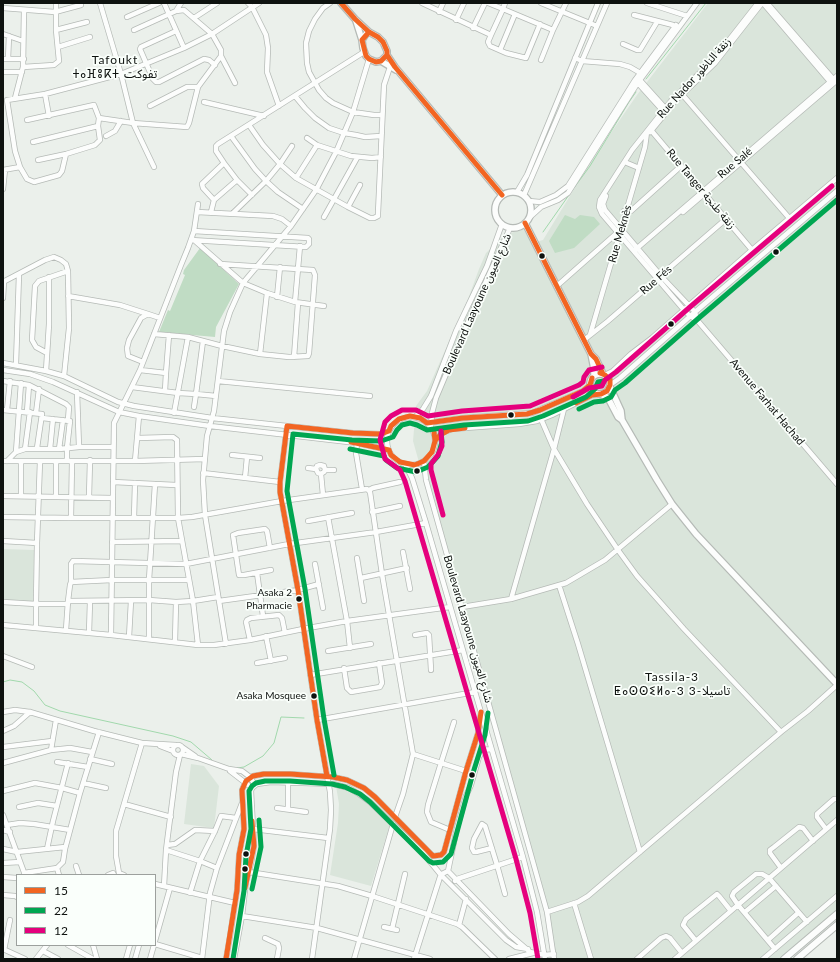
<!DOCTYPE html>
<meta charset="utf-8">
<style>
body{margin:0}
#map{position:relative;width:840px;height:962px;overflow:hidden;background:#ebf0eb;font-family:Lato,sans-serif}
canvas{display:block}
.frame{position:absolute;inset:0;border:4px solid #0e120f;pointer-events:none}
.legend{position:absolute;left:16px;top:874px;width:140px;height:72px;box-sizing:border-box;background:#fafffb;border:1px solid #9ca09d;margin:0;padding:5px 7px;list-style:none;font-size:12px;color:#0e120f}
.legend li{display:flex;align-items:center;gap:8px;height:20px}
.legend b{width:20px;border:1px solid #9ca09d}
</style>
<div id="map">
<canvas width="840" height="962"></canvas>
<div class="frame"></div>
<ul class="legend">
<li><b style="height:5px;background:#f26522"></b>15</li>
<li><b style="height:5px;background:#00a651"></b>22</li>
<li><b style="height:5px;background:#e5007d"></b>12</li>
</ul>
</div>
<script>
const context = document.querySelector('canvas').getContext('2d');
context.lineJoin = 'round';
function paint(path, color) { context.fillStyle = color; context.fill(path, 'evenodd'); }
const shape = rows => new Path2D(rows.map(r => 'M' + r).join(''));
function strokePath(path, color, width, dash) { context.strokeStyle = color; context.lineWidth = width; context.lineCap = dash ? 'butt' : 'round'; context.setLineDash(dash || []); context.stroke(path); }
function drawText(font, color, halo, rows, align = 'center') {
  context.font = font + ' Lato,"Noto Sans Arabic","Noto Sans Tifinagh",sans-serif'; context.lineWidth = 3.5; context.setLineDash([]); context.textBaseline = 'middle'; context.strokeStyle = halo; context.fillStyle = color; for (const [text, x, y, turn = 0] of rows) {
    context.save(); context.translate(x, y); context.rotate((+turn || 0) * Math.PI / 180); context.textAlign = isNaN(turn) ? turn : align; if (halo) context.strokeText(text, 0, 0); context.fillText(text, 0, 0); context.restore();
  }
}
const built = shape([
 [708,3,837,3,837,915,780,959,553,959,547,909,497,739,413,441,416,406,427,391,468,299,479,269,486,253,505,235,523,229,532,243,543,240,590,163,637,95],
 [3,549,34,550,33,603,3,600],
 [191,764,204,766,219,786,214,828,184,824],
 [336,786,343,788,362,797,390,824,371,886,330,875,338,823,339,804]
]);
const green = shape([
 [565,215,575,219,580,215,594,217,600,224,574,248,555,253,549,241],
 [200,248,239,284,216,327,215,337,159,332,168,310,170,311,185,275,183,274,184,270]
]);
const stream = shape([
 [646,79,706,3],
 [571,192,590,166,629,102,636,92],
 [543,232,569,195],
 [3,682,10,680,22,682,34,691,45,705,60,711,173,736,191,742,212,760],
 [237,768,244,767,263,756,274,743,281,717,304,718]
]);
const minor = shape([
 [164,3,184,48],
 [248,3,252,7,266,35,268,48,267,72,279,106],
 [330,3,323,8,315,19,309,31,306,43,307,63,309,72,319,90,326,98,333,103,353,112,374,115,382,115],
 [422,3,491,35,503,9,488,3],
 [505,3,503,9,553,30],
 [541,3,597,26],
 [647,3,687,16],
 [758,3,715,58,671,101,632,150,600,200,599,207,602,214,684,310,690,316,697,320,837,484],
 [763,3,832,84],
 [767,3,834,80],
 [3,8,55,12,81,5],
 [176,11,181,3],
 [439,12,443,3],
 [634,15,673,25,676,27],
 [127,17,159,3],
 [194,18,217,3],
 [456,20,464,3],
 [473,28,485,3],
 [56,30,87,22],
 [134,30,176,11,184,10,212,34,221,50,221,56,198,87,189,123,187,127,133,123,121,74,184,48,212,34,259,3],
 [176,31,141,47,140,49,153,79,156,82,159,82,204,59,209,60,215,65],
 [3,34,23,41],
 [491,35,488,42,490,46,506,53,526,58,540,24],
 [623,44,637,50,640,50,657,22],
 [58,47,90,37],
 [500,50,515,14],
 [221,56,235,83],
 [575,58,582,61,620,64,630,67,642,74],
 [3,59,24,59],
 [8,59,9,36],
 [541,60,553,30,566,3],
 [23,67,54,65,59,61,56,30,56,3],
 [3,72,22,72],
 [639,79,666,109],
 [636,81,664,112],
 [681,93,790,219],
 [45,94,49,116],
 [295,96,305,108,315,118,329,128,344,133,356,135,365,137,381,136],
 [15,98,23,67,24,10],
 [204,102,264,116],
 [672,104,715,63,762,3],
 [150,106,187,87,198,87],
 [27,120,94,105,99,118,133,123,154,167],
 [249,125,263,145,280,164,296,178,348,207,370,218,374,218,378,216,378,213,384,85,390,67],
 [650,129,752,250],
 [650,132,664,115],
 [106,136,115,131,121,121],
 [231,136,255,169,266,181,278,192,303,209],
 [307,138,317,145,351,156,372,158,381,157],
 [33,142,98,126,99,118],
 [66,154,62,171,59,175,34,182,27,179,20,167,15,151,7,100,45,94,121,74,100,3],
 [38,160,66,154,95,145,100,140,98,126],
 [224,163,202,184,203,188,214,200,237,180],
 [627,163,639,168],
 [3,170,20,167],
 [296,178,317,145],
 [3,189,5,170],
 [517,192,527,175,598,3],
 [252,195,237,180,224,163,216,151,216,146,218,144,364,52],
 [524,195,607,3],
 [606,196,603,204,605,210,661,276,695,312,697,320],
 [529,201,540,202,556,195,568,186,635,80,676,25],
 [348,207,360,185],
 [624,211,631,211,681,166],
 [197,212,273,216,282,219,291,226],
 [211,212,214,200],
 [683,212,835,82],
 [233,213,266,181,280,164,292,146],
 [324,217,357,158],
 [530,217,541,207,558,200,568,193,637,84,697,3],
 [191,240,306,247,309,244,309,239,308,238,194,231],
 [194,240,243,283,267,293,295,302,324,306],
 [635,250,837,76],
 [3,282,45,260,54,257,61,260,66,264,68,271],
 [558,285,618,232],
 [68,296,120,305,148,314],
 [277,297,280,267],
 [3,298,4,281],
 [295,302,300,246],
 [154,334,188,337,222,346,260,354,289,357,308,356,309,353,315,275,313,270,220,264],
 [590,335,645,147,647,132],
 [584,340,608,321,726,219],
 [47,353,36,347,32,340,35,286,39,281,68,271,69,328,64,376],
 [260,354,267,293],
 [294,357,298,303],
 [143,362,128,356,127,348,129,340,141,318,148,314,160,318],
 [3,363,46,371,64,376,118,402,134,406,212,418,353,433,381,434,389,431],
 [16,364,19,274],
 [3,370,30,374,53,382,119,412,139,416,210,426,357,443,389,450],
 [140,370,166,373,169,335],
 [46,371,49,324,49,277],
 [605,375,613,371,631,354,652,338,752,250,837,178],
 [3,381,29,385,66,404,69,407,68,420],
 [218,381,370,396],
 [610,385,620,378,695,312,837,191],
 [132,387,178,393,196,394,203,341],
 [165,391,166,373],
 [77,392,79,447,113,447],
 [194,407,196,394,216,396],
 [3,410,42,414,37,448],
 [7,410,10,381],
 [27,412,29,385],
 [36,413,39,389],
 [174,413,188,337],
 '387 441a24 24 0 1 1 48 0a24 24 0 1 1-48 0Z',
 [415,417,423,409,431,396,456,331,487,266,502,224],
 [42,418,70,421,67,448,67,461],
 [541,419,554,449,587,504,618,550,637,576,684,629,781,732],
 [427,423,463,418,532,413,583,391,590,385],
 [287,426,280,482,280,492,298,590,317,720,330,792,331,810,330,829,312,959],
 [431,427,432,413,436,398,471,315,510,228],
 [138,438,173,437,177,440,178,518,193,601,198,645],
 [435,441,442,433,452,429,519,424,537,421,552,415,592,395,598,394],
 [357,443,356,453,362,489],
 [25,449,30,412],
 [50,449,53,419],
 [59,449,63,420],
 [16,452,21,383],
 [232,455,260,458],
 [3,461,135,461,205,459],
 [7,461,16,452,25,449,59,449,79,447],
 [21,461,21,496],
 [40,461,37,543,36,604,68,604],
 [135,461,139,416],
 [424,461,426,480,547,912,554,959],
 [405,464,412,478,426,523,523,857,537,912,545,959],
 [308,468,316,469,317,466,320,465,324,466,325,470,324,472,321,474,318,473,316,469],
 [325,470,334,470],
 [203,473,280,482],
 [321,474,323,495],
 [245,478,247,457],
 [113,482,176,485],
 [369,490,373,488,400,482],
 [3,496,113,498],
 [56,497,56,461],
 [89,497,90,460],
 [372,512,400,506],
 [3,517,71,518,178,518,192,517,282,501,367,489,370,492,382,574,413,754,403,794,395,817],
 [328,517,347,621,350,648],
 [71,518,72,461],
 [134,518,135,483],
 [308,521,352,513],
 [3,541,37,543],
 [112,542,182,541],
 [270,548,267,531,265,529,238,533,233,535,239,575,244,575,271,570],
 [403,552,410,589],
 [357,558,364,601],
 [315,564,323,608],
 [257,573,263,616],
 [361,578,407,568],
 [71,583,71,564,73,561,186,564,289,544,376,532,426,523],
 [559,585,578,644,640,852],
 [511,599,554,449,564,409],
 [68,601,149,600,176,602,193,601,218,597],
 [219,601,298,590,319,584],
 [3,602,36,604,36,627],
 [462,607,511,599,566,583,605,560,672,504],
 [3,625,111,635,198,645,214,645,250,640,303,629,347,621,450,607],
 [66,630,68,601,70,585,71,582,112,580,189,580],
 [89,633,90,601],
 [111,635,114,423,140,370,181,265,188,248,194,231,198,204],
 [415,635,427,633,429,635,431,670],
 [266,636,271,661],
 [129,637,131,601],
 [149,639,149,580,155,484],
 [250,640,246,622,247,620,251,618,279,615,282,618,285,633],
 [175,642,176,602],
 [226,644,205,515,203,480,207,436,214,411,224,331,230,312,243,283,291,226,316,190,336,152,353,112,369,59],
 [328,651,371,644],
 [3,656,32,667],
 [257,663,285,658],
 [344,668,347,688,351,692,380,687,382,683,379,663],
 [310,675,463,650],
 [3,712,15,710,30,712,94,731,142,743,176,745],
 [317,720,475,692],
 [3,731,14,726,30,712],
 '173 750a5 5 0 1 1 10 0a5 5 0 1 1-10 0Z',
 [160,746,173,751],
 [3,747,52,741],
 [182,747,195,756],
 [491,749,483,750,479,757,471,785,466,796,457,828,448,871,509,934,530,952,545,955,554,954],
 [51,750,70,748,92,752],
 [181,754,198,758,229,769,242,771,250,777,255,785],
 [413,754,466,771],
 [90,759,112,764],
 [57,762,88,767],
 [3,763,51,750,56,720],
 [230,771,252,788],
 [83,783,106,788],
 [3,791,35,783,62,788,80,793],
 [124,804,171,817],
 [19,807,38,803,57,806],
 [277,808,306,812],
 [288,809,288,783],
 [3,815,25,875],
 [7,825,20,823,34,824,70,830],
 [253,829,328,838],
 [826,829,817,817,817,814,834,799,837,799],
 [3,830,10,832],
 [450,830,431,822,427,812,428,805,441,763,454,722],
 [167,845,175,844,195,830,215,831],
 [492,848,476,852,474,852,472,848,474,839,482,824,485,826,497,865,505,894],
 [3,849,17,852,65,847],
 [47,849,53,821,68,763],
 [166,850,200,861,217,868],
 [3,863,20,862],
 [76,866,79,875],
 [57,868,59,875],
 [781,868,770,853,770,850,774,847,799,827,803,828,813,841],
 [249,872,338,886,372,896,457,924,462,927,495,959],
 [24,873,57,868,63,862,65,849,80,793,99,732],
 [108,875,113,873,114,875],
 [124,875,119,873,116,856,116,831,142,743],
 [3,877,17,878],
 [455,881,457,879,523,857],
 [155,884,235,903],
 [164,886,166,850,176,772,180,755],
 [190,893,200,861,215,831,221,816,236,818],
 [3,895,15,896,17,897],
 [574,903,591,959],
 [547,912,578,902,588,896,781,732,808,711,837,685],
 [745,912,776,886],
 [242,916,317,928,430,959],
 [459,925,466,899],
 [384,927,397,930],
 [392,929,405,874],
 [265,938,278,944,279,948,277,959],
 [768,940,798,913],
 [155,941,170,888],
 [696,941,683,925,686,919,717,894,719,896,731,911],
 [155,944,202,958],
 [68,945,93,959],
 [93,945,97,959],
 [3,949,25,959],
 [775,949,738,905,732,896,734,892,756,874,762,874,769,878,807,922],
 [4,950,10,920],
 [43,951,58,959],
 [36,959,47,945],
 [126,959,130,945],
 [135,959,139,945],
 [150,959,154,945],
 [202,959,210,893,217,868,242,803],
 [226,959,230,936,237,890,239,855,244,829,242,790,246,781,253,776,264,774,290,774,333,777,347,780,364,788,375,797,433,856,441,855,444,852,466,771,478,733,481,712],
 [234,959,242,916,246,882,251,863,254,846,251,791,252,788,257,784,271,782,333,784,349,788,359,794,370,802,423,853,441,875,506,940,516,947,528,949],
 [354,959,393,824],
 [414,959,440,877,442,874,448,871],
 [509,959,533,953],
 [637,959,661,938,666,936,670,938,682,953],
 [675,959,837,820],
 [763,959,837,896]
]);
const major = shape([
 [341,3,355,19,369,32,378,37,383,42,387,51,387,55,395,67,502,195],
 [356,21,362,40],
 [369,32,366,34,362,40,363,48,366,56,369,59,376,62,381,61,387,55],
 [381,61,396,70],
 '495 210a18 18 0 1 1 36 0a18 18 0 1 1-36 0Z',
 [525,223,591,354,594,369,594,375],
 [591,354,596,359,603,374],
 '590 384a10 10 0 1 1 20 0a10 10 0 1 1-20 0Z',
 [610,387,621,411,622,420],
 [601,394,608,398,618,417,622,420,657,480,672,504,696,534,837,684]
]);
const highway = shape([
 [784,959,837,914],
 [797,959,837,925]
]);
const bus1 = shape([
 [341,3,355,19,369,32,378,37,383,42,387,51,387,55,395,67,502,195],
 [369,32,362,40,366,56,369,59,376,62,381,61,387,55],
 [525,223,591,354,596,359,603,374],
 [576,403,592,395,601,394,607,391,610,385,610,380,605,375,600,373],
 [435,441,440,435,449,430,465,428],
 [351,442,389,450,391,455,400,462,415,465,424,461,432,452,435,441,434,432],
 [327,776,317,720,298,590,280,492,280,482,287,426,353,433,381,434,389,431,391,426,399,419,410,416,420,418,427,423,463,418,527,414,540,410,583,391,590,385,592,378],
 [245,888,254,846,252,821],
 [226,959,237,890,239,855,244,829,242,790,246,781,253,776,264,774,290,774,333,777,347,780,364,788,375,797,433,856,441,855,444,852,466,771,478,733,481,712]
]);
const bus2 = shape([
 [579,409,594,402,603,401,611,397,615,390,625,383,700,317,837,200],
 [350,449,384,456,386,460,397,468,416,472,428,467,438,456,442,442,441,431],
 [334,775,324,719,305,589,287,491,293,434,352,440,381,441,393,437,397,430,402,425,410,423,417,425,427,430,464,425,528,421,543,416,586,397,595,389,598,382,604,381],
 [252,889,261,847,259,820],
 [233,959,244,891,246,856,251,829,249,791,252,786,256,783,265,781,290,781,332,784,345,787,360,794,370,802,429,861,433,863,443,862,451,854,473,773,485,735,488,713]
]);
const bus3 = shape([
 [573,397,589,388,602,386,605,380,616,372,690,307,832,186],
 [441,431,442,446,438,455,431,464,431,470,443,515],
 [538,959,530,913,516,859,405,481,400,470,385,459,380,440,385,422,391,416,402,410,416,410,428,416,462,411,530,406,579,385,583,382,584,377,589,370,602,367]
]);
const markers = [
 [776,252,3.5,"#0e120f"],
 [542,256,3.5,"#0e120f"],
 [671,324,3.5,"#0e120f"],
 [511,415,3.5,"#0e120f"],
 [417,471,3.5,"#0e120f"],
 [299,599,3.5,"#0e120f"],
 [314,696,3.5,"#0e120f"],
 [472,775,3.5,"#0e120f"],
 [246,854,3.5,"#0e120f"],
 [245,869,3.5,"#0e120f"]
];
const busNames = [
 ["Asaka 2",292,593],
 ["Pharmacie",292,606],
 ["Asaka Mosquee",306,696]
];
const streetNames = [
 ["Rue Nador زنقة الناظور",694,78,-48],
 ["Rue Salé",735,163,-40],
 ["Rue Tanger زنقة طنجة",701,189,50],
 ["Rue Meknès",620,234,-74],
 ["Rue Fés",656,280,-41],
 ["Boulevard Laayoune شارع العيون",477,304,-66],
 ["Avenue Farhat Hachad",767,402,50],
 ["Boulevard Laayoune شارع العيون",468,629,74]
];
const neighbourhoodNames = [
 ["Tafoukt",115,60],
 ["ⵜⴰⴼⵓⴽⵜ تفوكت",115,74],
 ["Tassila-3",672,677],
 ["ⵟⴰⵙⵙⵉⵍⴰ-3 3-تاسيلا",672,691]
];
paint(built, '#dae5db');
paint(green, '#c0dcc4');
strokePath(stream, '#a1d8ac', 1);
strokePath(minor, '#b5bab6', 6);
strokePath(major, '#b5bab6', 8);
strokePath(highway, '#b5bab6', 8);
strokePath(minor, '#fcfdfc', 4.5);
strokePath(major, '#fcfdfc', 5.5);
strokePath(highway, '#fcfdfc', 6);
strokePath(bus1, '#f26522', 5);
strokePath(bus2, '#00a651', 5);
strokePath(bus3, '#e5007d', 5);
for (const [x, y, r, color] of markers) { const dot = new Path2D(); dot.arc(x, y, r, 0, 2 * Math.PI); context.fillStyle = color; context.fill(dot); strokePath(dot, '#fafffb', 1.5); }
drawText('10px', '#0e120f', '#fafffb', busNames, 'right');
drawText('11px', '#0e120f', '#fafffb', streetNames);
context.letterSpacing = '1px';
drawText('12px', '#0e120f', '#fafffb', neighbourhoodNames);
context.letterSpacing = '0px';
</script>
